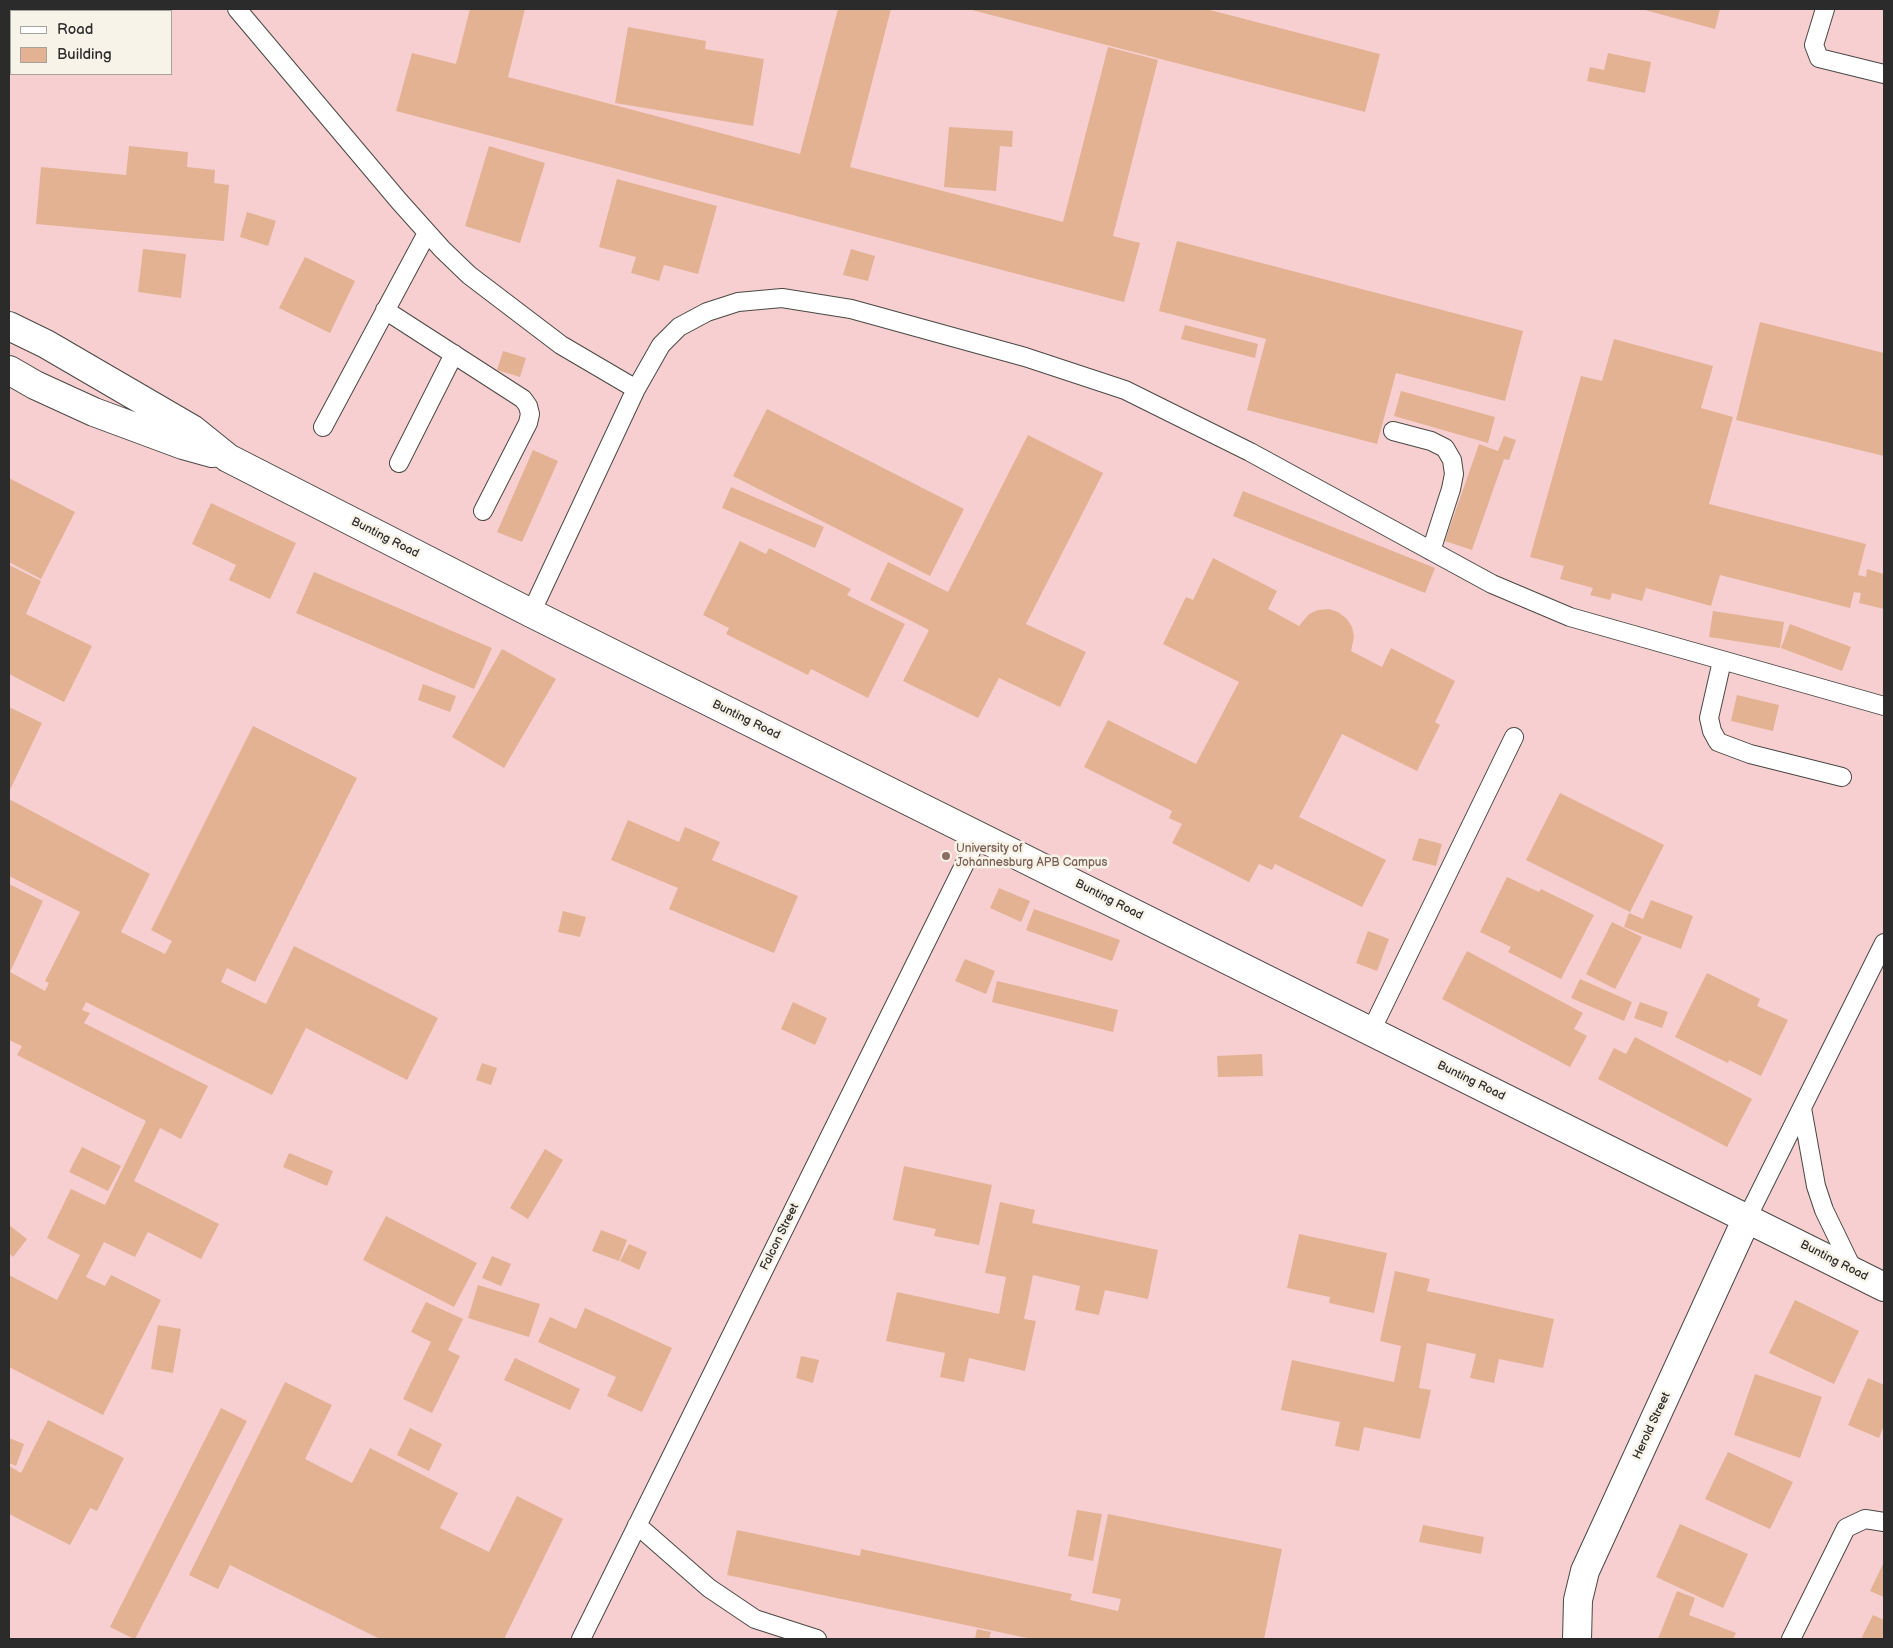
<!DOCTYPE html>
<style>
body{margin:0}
#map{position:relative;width:1893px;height:1648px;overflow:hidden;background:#f0ead2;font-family:"Balsamiq Sans",sans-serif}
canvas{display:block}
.frame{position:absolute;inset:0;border:10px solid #2b2b2b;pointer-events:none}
.legend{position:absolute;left:10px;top:10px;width:162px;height:65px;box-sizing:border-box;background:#f7f3e8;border:1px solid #a5a39c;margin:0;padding:6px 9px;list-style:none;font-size:15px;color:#2b2b2b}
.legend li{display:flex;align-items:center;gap:10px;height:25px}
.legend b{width:25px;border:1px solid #a5a39c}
</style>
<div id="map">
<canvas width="1893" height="1648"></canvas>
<div class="frame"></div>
<ul class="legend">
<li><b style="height:6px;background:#fff"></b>Road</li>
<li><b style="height:14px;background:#e3b293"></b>Building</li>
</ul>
</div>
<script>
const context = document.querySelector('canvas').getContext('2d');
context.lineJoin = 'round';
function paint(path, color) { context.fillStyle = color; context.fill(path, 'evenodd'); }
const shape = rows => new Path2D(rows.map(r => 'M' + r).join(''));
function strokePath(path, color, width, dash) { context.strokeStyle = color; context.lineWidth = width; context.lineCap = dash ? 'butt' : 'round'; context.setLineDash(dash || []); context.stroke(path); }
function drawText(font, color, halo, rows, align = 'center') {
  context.font = font + ' "Balsamiq Sans",sans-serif'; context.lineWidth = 5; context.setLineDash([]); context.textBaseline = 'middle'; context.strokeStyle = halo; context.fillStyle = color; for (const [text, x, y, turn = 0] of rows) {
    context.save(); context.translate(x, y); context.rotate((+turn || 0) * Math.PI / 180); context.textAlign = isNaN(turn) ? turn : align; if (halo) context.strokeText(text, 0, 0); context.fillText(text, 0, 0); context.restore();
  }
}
const built = shape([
 [9,9,1884,9,1884,1639,9,1639],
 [11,11,171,11,171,74,11,74]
]);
const building = shape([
 [470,9,525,9,508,77,800,154,838,9,891,9,850,167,1063,222,1108,47,1158,60,1113,236,1140,243,1124,302,396,111,412,53,456,64],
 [968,9,1206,9,1380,54,1365,112],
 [1641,9,1720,9,1715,29],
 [628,27,706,41,705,49,764,59,753,126,615,103],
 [1608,53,1651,62,1645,93,1587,81,1590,67,1604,70],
 [949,127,1013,131,1012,147,1000,146,996,191,944,187],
 [129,146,188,152,187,167,215,170,214,183,229,185,224,241,36,224,41,167,126,175],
 [489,146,545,163,520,243,465,226],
 [617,179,717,206,698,274,664,265,659,281,631,273,636,257,599,247],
 [247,212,276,221,268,246,240,237],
 [1177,241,1523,331,1505,401,1396,373,1377,444,1247,410,1266,339,1159,311],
 [143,249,186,254,181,298,138,292],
 [851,249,875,256,868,281,843,275],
 [305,257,355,281,330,333,279,308],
 [1760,322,1884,353,1884,456,1736,420],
 [1185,325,1258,344,1255,358,1181,339],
 [1614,339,1713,366,1701,408,1733,417,1709,504,1866,544,1858,575,1866,577,1867,569,1884,574,1884,609,1859,603,1861,593,1854,592,1850,608,1720,575,1711,606,1646,588,1642,601,1612,593,1610,600,1590,595,1593,588,1560,579,1564,566,1530,557,1581,376,1602,381],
 [503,351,526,358,520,377,497,370],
 [1401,391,1495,417,1488,443,1394,416],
 [767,409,964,509,930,576,733,476],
 [1028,435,1103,473,1026,624,1086,652,1060,707,999,678,978,718,903,681,929,630,870,600,888,562,948,592],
 [1504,436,1516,440,1509,460,1504,459,1472,550,1445,541,1479,444,1498,451],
 [533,450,558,461,522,542,497,532],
 [9,478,75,512,41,579,9,562],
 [731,487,824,527,815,548,722,508],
 [1243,491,1435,568,1425,593,1233,516],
 [211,503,296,543,270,599,229,580,236,565,192,544],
 [740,541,766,554,769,548,851,589,847,595,905,624,868,698,811,669,808,675,726,634,729,628,703,615],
 [1213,558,1277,591,1268,609,1299,626,1309,614,1318,610,1329,609,1338,612,1347,619,1352,627,1354,637,1351,651,1382,667,1391,648,1455,681,1435,722,1440,725,1417,771,1342,734,1299,817,1386,860,1362,907,1275,864,1272,870,1259,864,1249,882,1172,843,1182,824,1169,818,1172,811,1084,767,1108,720,1196,764,1239,682,1163,644,1186,597,1193,600],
 [9,565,41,581,26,614,92,646,64,702,9,674],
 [314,572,492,648,474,689,296,613],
 [1713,611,1784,622,1780,648,1709,637],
 [1790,624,1851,647,1842,671,1781,648],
 [502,649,556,679,504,768,452,737],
 [423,684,456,696,450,712,418,700],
 [1737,695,1779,705,1773,731,1731,721],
 [9,707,42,723,9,792],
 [253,726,357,778,255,982,227,968,221,982,266,1004,294,946,438,1018,407,1080,306,1028,272,1095,86,1002,82,1010,90,1013,84,1023,208,1086,181,1139,160,1128,134,1181,219,1224,201,1259,148,1232,135,1257,104,1242,86,1277,105,1286,111,1275,161,1300,103,1415,9,1367,9,1275,57,1300,80,1255,47,1238,71,1189,105,1205,146,1121,17,1055,22,1046,9,1040,9,884,43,901,10,972,45,991,49,983,45,981,80,912,9,876,9,799,150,874,121,932,165,954,172,941,151,930],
 [1560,793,1664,845,1630,912,1526,860],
 [628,820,679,842,685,827,720,842,712,860,798,896,774,953,669,909,678,888,611,860],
 [1419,838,1442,844,1436,866,1412,860],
 [1507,877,1539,892,1541,889,1594,915,1561,979,1508,952,1511,947,1480,932],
 [999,888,1030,901,1021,922,990,908],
 [1651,900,1693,916,1681,949,1624,927,1629,913,1643,919],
 [1034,909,1120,940,1112,961,1026,930],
 [563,911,586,917,580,937,558,932],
 [1612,922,1642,937,1615,989,1586,974],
 [1368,931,1389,939,1377,971,1356,963],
 [1467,951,1583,1013,1574,1029,1587,1036,1570,1067,1442,999],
 [965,959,995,971,986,994,955,981],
 [1707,973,1760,999,1757,1006,1788,1020,1761,1076,1729,1060,1728,1063,1675,1037],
 [1580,979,1632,1002,1624,1021,1571,998],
 [997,981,1118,1010,1113,1032,992,1002],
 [793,1002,827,1018,815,1045,781,1029],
 [1640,1002,1668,1012,1662,1028,1634,1018],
 [1635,1037,1752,1099,1727,1147,1598,1079,1614,1048,1626,1054],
 [1262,1054,1263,1076,1218,1077,1217,1056],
 [482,1063,497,1068,491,1085,476,1080],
 [82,1147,121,1166,108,1191,69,1172],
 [545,1149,563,1160,528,1219,510,1208],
 [289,1153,333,1171,327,1186,283,1167],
 [904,1166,992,1185,979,1245,934,1236,936,1229,893,1220],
 [1000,1202,1035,1210,1032,1223,1158,1250,1148,1299,1105,1290,1099,1315,1075,1310,1080,1286,1033,1275,1024,1319,1036,1321,1025,1371,969,1358,964,1382,940,1377,945,1353,886,1341,897,1292,999,1314,1006,1277,985,1273],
 [386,1216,477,1263,454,1307,363,1260],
 [9,1225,27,1239,13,1257,9,1253],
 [601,1230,627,1240,619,1261,592,1251],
 [1299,1234,1387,1253,1374,1313,1329,1303,1330,1297,1287,1288],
 [629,1244,647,1252,639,1270,620,1261],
 [492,1256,511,1264,501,1286,482,1278],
 [1395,1271,1430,1279,1427,1291,1554,1319,1543,1368,1499,1359,1494,1383,1470,1378,1476,1354,1427,1343,1419,1388,1431,1390,1420,1439,1364,1427,1359,1451,1335,1446,1340,1422,1281,1410,1292,1360,1394,1382,1401,1346,1380,1341],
 [478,1285,540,1304,529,1337,468,1318],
 [1795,1300,1859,1331,1834,1384,1769,1353],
 [426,1302,463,1319,448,1350,460,1356,432,1413,403,1399,431,1342,411,1332],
 [585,1308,672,1348,642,1412,607,1396,616,1377,538,1342,550,1317,576,1329],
 [158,1325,181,1329,173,1373,151,1369],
 [801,1356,819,1360,813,1383,796,1378],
 [515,1358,580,1389,570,1410,504,1380],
 [1755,1374,1822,1397,1800,1458,1734,1435],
 [1868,1378,1884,1385,1884,1425,1879,1438,1848,1425],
 [285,1382,332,1405,305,1459,352,1483,370,1448,458,1493,440,1528,489,1552,517,1496,563,1519,504,1639,380,1639,230,1565,218,1589,189,1575],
 [221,1408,247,1421,135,1639,134,1639,110,1627],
 [48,1420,124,1458,97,1511,90,1508,70,1545,9,1514,9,1466,21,1473],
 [410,1428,442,1444,429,1471,397,1455],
 [9,1438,24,1444,16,1466,9,1463],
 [1728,1452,1793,1482,1770,1529,1705,1499],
 [1077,1510,1102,1514,1093,1561,1068,1556],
 [1108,1514,1282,1549,1264,1639,1032,1639,727,1575,737,1530,860,1556,861,1549,1072,1594,1070,1600,1118,1611,1121,1599,1092,1593],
 [1680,1524,1748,1554,1723,1608,1656,1577],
 [1423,1525,1484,1537,1481,1554,1419,1542],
 [1884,1562,1884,1597,1870,1591],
 [1677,1591,1695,1598,1689,1615,1736,1633,1733,1639,1658,1639],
 [1873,1615,1884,1620,1884,1639,1861,1639],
 [977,1629,991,1632,989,1639,975,1639]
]);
const service = shape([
 [237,9,399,201,442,249,469,275,561,345,636,389,531,613],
 [1825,9,1814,45,1819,58,1884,74],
 [385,310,523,399,528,406,530,414,528,423,483,511],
 [636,389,661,345,679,327,707,312,738,302,782,298,851,309,1025,357,1125,390,1250,452,1492,584,1570,617,1884,706],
 [323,427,427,233],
 [1393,431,1431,441,1445,448,1452,460,1454,474,1451,489,1431,551],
 [399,463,454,354],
 [1722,661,1709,718,1712,731,1718,742,1750,754,1842,777],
 [1371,1031,1514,737],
 [1802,1108,1816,1186,1824,1210,1853,1270],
 [1747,1218,1884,943],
 [637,1525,709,1588,755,1619,817,1639],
 [581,1639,979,835],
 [1791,1639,1846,1528,1865,1519,1884,1522]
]);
const minor = shape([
 [9,326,46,344,192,429,228,458,531,613,1884,1287],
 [9,370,35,385,94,412,183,445,212,453],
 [1577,1639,1578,1600,1585,1571,1747,1218]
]);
const markers = [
 [946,856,5,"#8d6e63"]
];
const streetNames = [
 ["Bunting Road",385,538,27],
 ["Bunting Road",746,720,26],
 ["Bunting Road",1109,900,27],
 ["Bunting Road",1471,1081,26],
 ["Falcon Street",780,1237,-64],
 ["Bunting Road",1834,1261,27],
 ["Herold Street",1652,1426,-65]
];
const educationNames = [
 ["University of",956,849],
 ["Johannesburg APB Campus",956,863]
];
paint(built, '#f7cfd1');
paint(building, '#e3b293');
strokePath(service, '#494844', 20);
strokePath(minor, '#494844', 30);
strokePath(service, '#fff', 18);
strokePath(minor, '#fff', 28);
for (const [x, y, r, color] of markers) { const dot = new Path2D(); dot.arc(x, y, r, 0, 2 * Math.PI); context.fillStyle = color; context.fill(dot); strokePath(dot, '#f7f3e8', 2); }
drawText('12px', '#2b2b2b', '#f7f3e8', streetNames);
drawText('12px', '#785e54', '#f7f3e8', educationNames, 'left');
</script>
